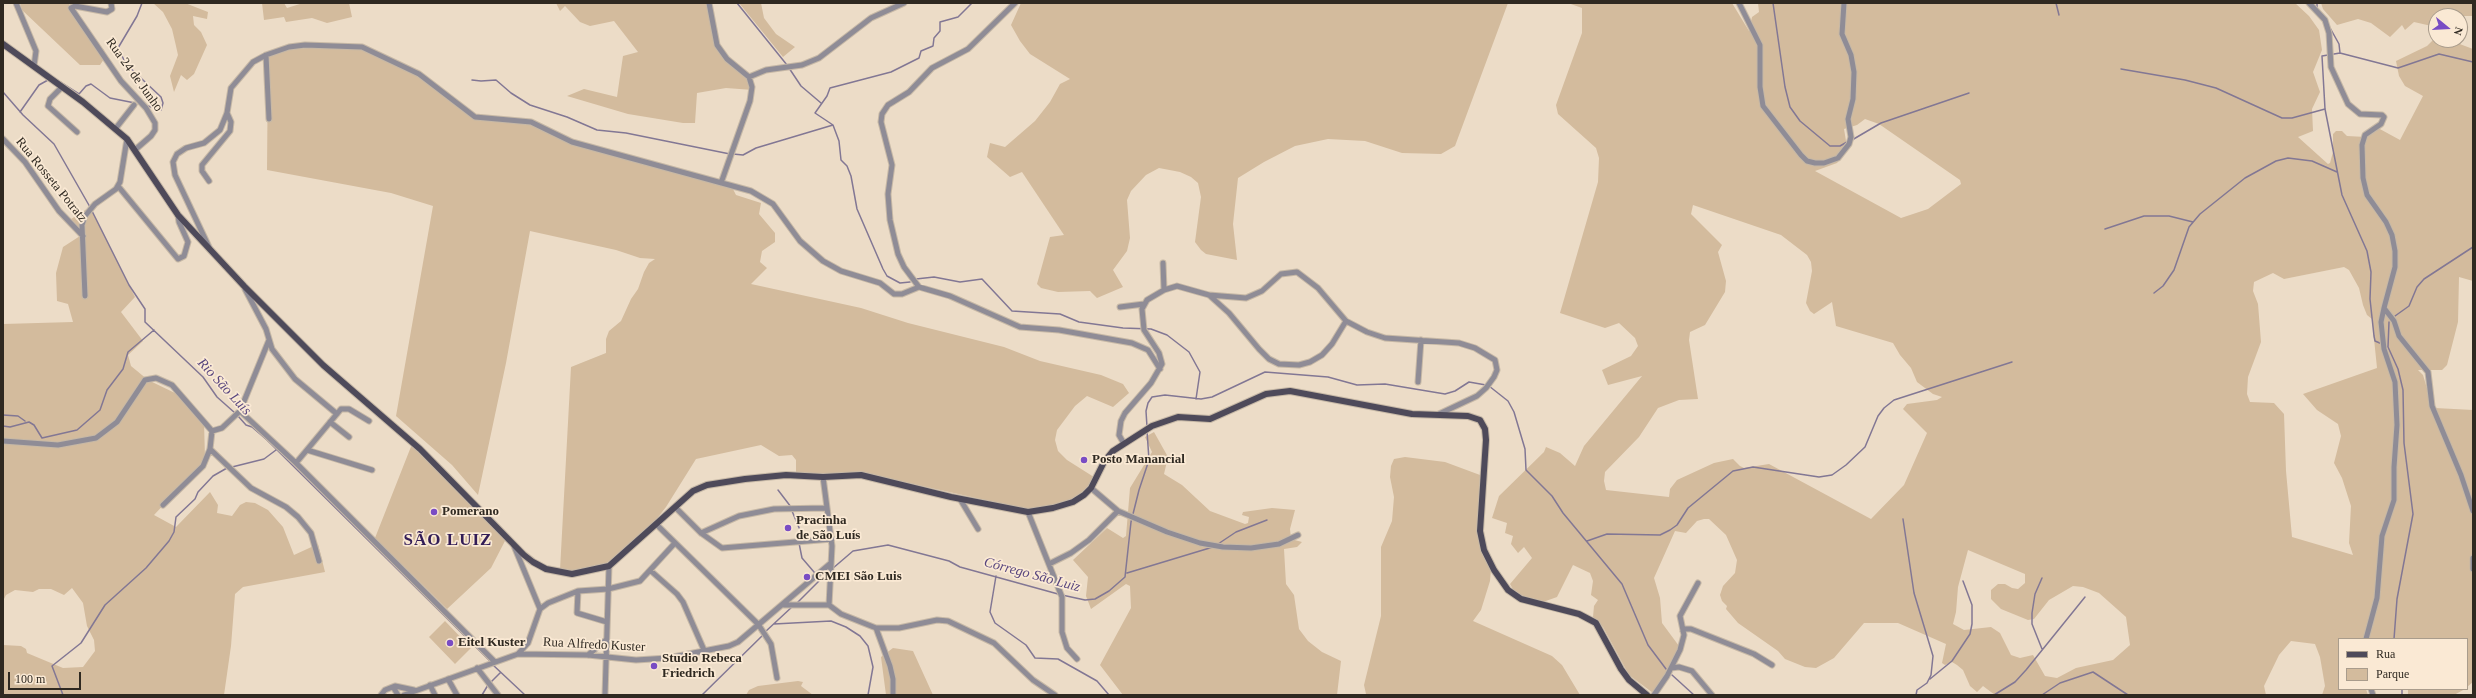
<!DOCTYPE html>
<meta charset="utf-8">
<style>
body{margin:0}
#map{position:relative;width:2476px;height:698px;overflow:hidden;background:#ecdcc7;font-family:Georgia,serif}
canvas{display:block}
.frame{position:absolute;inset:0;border:4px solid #2f2921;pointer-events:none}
.legend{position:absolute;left:2338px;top:638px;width:130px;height:52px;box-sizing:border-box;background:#fae9d4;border:1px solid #a99c8c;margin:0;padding:5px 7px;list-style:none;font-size:12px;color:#2f2921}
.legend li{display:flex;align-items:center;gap:8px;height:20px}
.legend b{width:20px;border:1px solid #a99c8c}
.north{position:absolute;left:2428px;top:8px;width:40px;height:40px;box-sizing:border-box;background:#fae9d4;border:1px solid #a99c8c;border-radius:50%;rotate:108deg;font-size:11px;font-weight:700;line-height:16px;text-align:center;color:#2f2921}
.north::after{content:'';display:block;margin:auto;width:14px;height:18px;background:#794cc4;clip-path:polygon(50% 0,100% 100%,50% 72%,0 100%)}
.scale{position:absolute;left:8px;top:672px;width:73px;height:18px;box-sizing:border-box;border:2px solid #2f2921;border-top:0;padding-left:5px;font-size:12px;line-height:14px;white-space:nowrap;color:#2f2921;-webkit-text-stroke:3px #fae9d4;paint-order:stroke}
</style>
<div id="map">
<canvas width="2476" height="698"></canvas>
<div class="frame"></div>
<ul class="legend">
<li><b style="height:5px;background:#4e4a5a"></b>Rua</li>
<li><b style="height:11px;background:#d3bb9d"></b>Parque</li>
</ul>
<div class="north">N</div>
<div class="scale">100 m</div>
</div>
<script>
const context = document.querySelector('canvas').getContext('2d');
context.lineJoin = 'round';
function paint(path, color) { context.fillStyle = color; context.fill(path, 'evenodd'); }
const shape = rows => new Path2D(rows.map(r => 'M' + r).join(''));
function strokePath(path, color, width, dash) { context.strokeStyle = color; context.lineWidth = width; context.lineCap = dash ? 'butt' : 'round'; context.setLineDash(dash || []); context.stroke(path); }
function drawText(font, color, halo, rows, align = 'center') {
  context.font = font + ' Georgia,serif'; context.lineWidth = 3.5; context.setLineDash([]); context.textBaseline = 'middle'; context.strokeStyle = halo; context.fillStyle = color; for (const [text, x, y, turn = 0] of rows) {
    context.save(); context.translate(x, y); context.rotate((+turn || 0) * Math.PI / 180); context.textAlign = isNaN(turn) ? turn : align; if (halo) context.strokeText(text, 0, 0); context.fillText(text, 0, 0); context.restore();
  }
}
const green = shape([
 [20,3,69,3,71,12,104,50,106,56,100,65,80,65,22,10],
 [153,3,185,3,208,12,207,19,193,16,194,25,201,32,207,45,194,74,187,80,181,75,174,92,170,76,178,55,176,46,172,29,163,12],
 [262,3,284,3,287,8,303,3,349,3,352,17,327,23,312,18,286,22,284,17,264,20],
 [556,3,711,3,718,43,724,54,748,78,753,90,726,88,697,93,695,123,683,123,628,114,567,96,584,89,617,97,623,56,638,52,614,21,590,26,580,22,565,6,560,11],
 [739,3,761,3,764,18,776,34,795,47,783,57],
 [1021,3,1508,3,1455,146,1441,154,1402,153,1365,141,1328,139,1295,146,1264,162,1238,178,1233,224,1237,260,1206,254,1201,250,1195,242,1201,197,1198,183,1191,177,1180,172,1159,168,1146,175,1131,191,1127,200,1130,238,1127,251,1113,270,1123,287,1097,298,1090,291,1058,292,1041,288,1037,284,1050,237,1064,235,1022,172,1010,177,987,157,990,143,1005,147,1035,121,1050,102,1060,84,1070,79,1030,54,1020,41,1011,25],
 [1568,3,1732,3,1749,31,1752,17,1759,12,1758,3,2295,3,2309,16,2319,30,2322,50,2313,72,2320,92,2312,109,2313,131,2298,137,2328,164,2330,163,2333,152,2333,134,2336,131,2342,131,2347,136,2366,137,2378,128,2400,140,2423,96,2405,86,2399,76,2396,61,2427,46,2436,37,2436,40,2449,40,2473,49,2473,281,2459,277,2458,322,2447,365,2442,370,2418,370,2423,375,2431,402,2435,408,2473,410,2473,682,2467,687,2467,639,2339,639,2339,689,2366,689,2368,695,2322,695,2325,686,2320,657,2315,644,2291,641,2279,655,2264,686,2266,695,1995,695,1983,686,1977,692,1970,686,1963,670,1957,665,1952,662,1945,665,1942,663,1946,644,1898,623,1864,623,1834,658,1816,668,1805,667,1785,659,1778,651,1738,623,1726,609,1727,606,1722,601,1720,595,1723,586,1735,573,1737,560,1726,535,1709,519,1704,519,1697,521,1686,533,1675,531,1654,578,1660,598,1662,623,1679,646,1670,667,1653,693,1629,675,1603,627,1593,617,1594,606,1598,600,1591,595,1593,581,1590,573,1573,565,1557,597,1543,602,1522,596,1514,591,1510,584,1532,558,1524,547,1518,553,1511,544,1513,536,1505,533,1507,523,1492,518,1499,496,1544,452,1546,447,1560,453,1575,466,1584,446,1642,376,1608,385,1602,370,1631,356,1638,346,1635,338,1619,323,1605,328,1560,313,1598,182,1599,158,1596,148,1558,114,1556,105,1582,33,1582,8],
 [1865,119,1879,124,1960,180,1961,184,1928,209,1901,218,1815,171,1837,163,1843,156,1847,147,1844,129,1857,125],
 [1693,205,1781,235,1807,255,1811,262,1812,271,1806,303,1810,311,1814,314,1832,302,1836,326,1893,343,1900,355,1911,368,1917,382,1933,394,1942,397,1937,400,1907,404,1903,409,1927,433,1904,485,1871,519,1769,464,1744,468,1740,466,1733,459,1714,463,1677,480,1670,489,1669,497,1606,490,1604,481,1605,472,1639,437,1658,408,1679,400,1698,399,1689,340,1690,332,1705,325,1725,292,1726,281,1718,252,1722,245,1691,214],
 [2344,267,2349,270,2359,288,2363,305,2367,315,2372,319,2377,368,2303,394,2317,410,2338,424,2341,436,2334,463,2342,478,2351,506,2349,543,2353,555,2292,537,2286,471,2284,414,2274,403,2250,402,2247,394,2248,377,2261,342,2258,304,2253,291,2254,282,2273,273,2284,279],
 [1968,550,2025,574,2025,583,2018,589,2012,588,2005,584,1998,584,1991,590,1991,599,2001,609,2028,620,2034,619,2049,600,2073,586,2083,587,2099,593,2126,617,2130,645,2113,660,2076,668,2057,678,2045,676,2033,655,2020,658,2011,655,2000,633,1991,627,1964,630,1953,624,1956,612,1958,587],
 [2321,3,2473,3,2473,16,2436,16,2436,27,2414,22,2405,30,2402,25,2390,37,2371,23,2358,19,2337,25,2323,9],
 [363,45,400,63,472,113,482,117,521,121,543,127,594,148,733,189,736,195,761,203,759,214,775,233,775,242,762,251,760,262,767,268,751,284,861,308,908,323,1004,347,1040,361,1101,375,1123,384,1129,393,1113,407,1087,396,1075,406,1057,430,1055,440,1058,451,1067,460,1097,479,1083,495,1062,504,1026,509,868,474,835,476,796,472,796,460,792,455,779,456,761,445,696,459,666,507,648,530,619,557,597,569,572,572,560,570,571,367,606,353,606,339,609,331,621,321,631,299,638,289,644,272,649,263,655,259,640,258,616,250,530,231,506,363,478,495,452,465,396,416,433,206,391,193,267,170,268,55,273,50],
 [90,207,135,297,121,312,143,341,128,355,131,366,148,380,177,394,204,422,205,458,199,473,172,496,154,515,176,527,210,492,218,505,217,513,232,516,240,505,246,502,255,503,268,510,283,527,294,555,318,544,325,572,243,587,235,594,231,646,224,695,3,695,3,645,21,646,26,649,27,653,63,668,83,667,95,651,94,640,87,626,83,603,72,588,64,595,51,589,39,589,33,592,15,590,6,595,3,601,3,324,73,322,68,304,57,301,56,273,63,247,80,236,68,221],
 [1154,432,1168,457,1164,474,1182,485,1210,511,1245,524,1248,523,1249,517,1242,515,1243,512,1272,508,1295,510,1290,529,1291,539,1302,542,1297,547,1284,549,1286,584,1294,595,1299,629,1308,641,1322,652,1341,661,1337,695,1123,695,1100,665,1131,608,1130,586,1126,584,1091,609,1086,596,1088,577,1073,560,1107,528,1123,538,1126,536,1130,488,1152,452,1145,437],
 [414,439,461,486,506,539,491,568,447,609,375,538],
 [1405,457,1445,462,1480,475,1478,538,1491,569,1490,581,1481,610,1473,621,1552,656,1562,665,1580,695,1366,694,1364,685,1381,616,1381,547,1392,521,1394,497,1390,477,1391,466,1394,459],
 [445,621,471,648,455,664,429,637],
 [893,648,913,651,933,695,886,695,881,657],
 [798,681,803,682,801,686,813,695,746,695,749,690,758,686],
 [2408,689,2465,689,2454,695,2408,695]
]);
const stream = shape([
 [142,3,137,16,118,48,126,64,161,97,163,103,161,110,148,106],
 [737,3,787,65],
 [1773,3,1785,87,1790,107,1800,121,1830,146,1840,146,1847,142],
 [2056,3,2059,15],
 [2317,3,2317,8],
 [2329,26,2339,44,2340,53],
 [789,68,801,86,821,103],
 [2121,69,2185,80,2216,88,2282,118,2292,118,2325,109],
 [54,78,79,94,86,86,91,84,110,98,140,104],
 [472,80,481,81,496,80,511,93,530,105,567,117,597,130,626,133,730,154],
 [3,92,23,115,54,144,90,207],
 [20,112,39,85,48,80],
 [833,125,815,113,827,96,830,88,891,72,919,58,921,51,933,46,934,38,940,31,940,22,958,17,972,3],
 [833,125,839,141,841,160,847,166,851,176,857,209,883,269,887,276,900,283,910,282],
 [1852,140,1881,123,1969,93],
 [733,154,743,155,756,148,833,125],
 [92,211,129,285,145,309,145,322,203,377,217,397,235,413],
 [2105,229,2144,216,2169,216,2193,222],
 [916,279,934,277,960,282,982,279,1012,311,1060,314,1079,322,1123,328,1151,329,1167,335,1189,352,1200,372,1196,399],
 [2154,293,2163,286,2174,270,2189,227,2200,214,2245,178,2276,161,2288,158,2312,161,2337,172],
 [2395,316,2409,306,2417,287,2424,279,2473,247],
 [2382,344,2375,341,2374,336,2370,299,2371,272,2367,251,2342,195,2325,109,2322,56,2340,53,2398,68,2439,54,2473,62],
 [2386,346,2388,347,2398,369,2403,390,2404,443,2413,514,2397,599,2394,639],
 [2388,347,2389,322],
 [1489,386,1508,401,1514,412,1525,449,1526,470,1552,496,1563,513,1622,584,1648,645,1666,669],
 [3,415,18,416,25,421],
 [238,416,246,425,252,427,267,440,491,662],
 [3,426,10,427,29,422,34,425,42,438,77,430,100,410,107,390,123,369,128,352,154,330],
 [1147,427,1146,411,1148,403,1152,397,1165,395,1201,399,1212,397,1265,372,1328,377,1357,385,1385,384,1445,394,1455,391,1469,382,1486,385],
 [232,467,264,459,276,450],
 [778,490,791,507],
 [792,511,800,530,799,539],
 [1903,519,1914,593,1933,656,1931,675,1927,683,1917,690,1916,695],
 [1587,541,1607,534,1660,535,1670,530,1677,525,1688,508,1733,471,1753,467,1819,477,1832,475,1846,465,1865,447,1878,416,1884,408,1894,400,2012,362],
 [799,543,802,558,820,579],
 [1218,544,1236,532,1267,520],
 [832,569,853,551,888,545,949,561,960,567,1058,594],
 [1127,573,1213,547],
 [996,576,990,612,995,623,1026,645,1035,658,1058,659,1097,681,1109,695],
 [1062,595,1085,600,1095,599,1109,591,1125,577,1131,522,1139,490,1149,460,1147,431],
 [796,604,829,571],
 [774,624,831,621,846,627,860,636,868,646,873,667,868,695],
 [765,632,793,606],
 [2042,649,2032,624,2032,613,2035,594,2042,578],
 [493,665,525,695],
 [1672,675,1694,695],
 [1930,679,1952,661,1970,634,1972,624,1972,605,1963,581],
 [490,683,500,673],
 [2402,689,2402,695],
 [63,695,52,666,81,643,105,605,146,568,169,541,174,532,176,517,195,499,198,492,213,476,227,468],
 [482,695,488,685],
 [702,695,763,635],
 [1994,695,2015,682,2026,670,2085,597],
 [2042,695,2060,683,2093,672,2128,695]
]);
const minor = shape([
 [16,3,36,51,34,66],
 [111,3,112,9,107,12,75,6,71,8,121,81,146,108,155,123,155,130,151,136,136,149],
 [709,3,717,45,727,59,749,77,752,87,750,101,721,183],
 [1739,3,1760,45,1760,87,1763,106,1801,155,1807,161,1815,163,1824,163,1838,158,1849,144,1851,137,1848,119,1853,99,1854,72,1851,55,1842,34,1844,3],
 [2309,3,2325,20,2329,33,2331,67,2348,104,2360,114,2382,115,2384,117,2381,124,2365,135,2362,145,2363,178,2367,195,2386,222,2392,235,2395,251,2395,267,2384,308,2394,321,2399,336,2428,372,2432,406,2461,475,2473,511],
 [266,55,269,119],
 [749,77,766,70,802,65,819,58,871,18,904,3],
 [62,87,50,99,48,106,77,132],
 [116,128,134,105],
 [3,139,25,162,59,211,83,236],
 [209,181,202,171,202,165,230,131,231,122,227,113],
 [118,186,178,259,184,256,188,242,179,222,178,215],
 [209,247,175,175,173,162,177,154,186,148,204,143,220,130,227,113,231,88,253,62,266,55,289,47,305,45,362,47,419,74,475,117,531,122,572,142,751,191,773,204,800,241,823,261,841,271,880,283,894,294,902,294,919,287,950,296,1020,327,1059,330,1132,343,1148,350,1160,369],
 [1163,263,1164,290],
 [919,287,904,267,898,254,890,220,888,194,892,165,881,122,882,114,888,105,909,92,932,68,968,49,1015,3],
 [245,289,266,329,272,349,295,379,337,414],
 [1209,295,1246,298,1262,291,1281,274,1297,272,1318,288,1346,321,1367,332,1385,338,1459,343,1475,348,1495,360,1497,370,1494,377,1486,388,1477,396,1439,414],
 [85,296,82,225,85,216,95,204,116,189,120,182,127,139],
 [1120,307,1144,304],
 [1418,382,1421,340],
 [240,411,296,463,495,662],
 [330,422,349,437],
 [3,441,58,445,96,438,117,422,145,380,156,378,172,385,212,431,222,428,240,411,269,340],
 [1123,442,1119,435,1121,421,1125,413,1151,383,1162,364,1159,353,1144,330,1142,309,1147,300,1164,290,1177,286,1209,295,1229,313,1259,349,1269,359,1279,364,1299,365,1310,362,1322,355,1332,344,1346,321],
 [210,449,251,488,286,507,298,517,311,533,319,561],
 [307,450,372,470],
 [296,463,341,409,349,409,369,421],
 [823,477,832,546,829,605,841,614,876,628,899,628,937,620,948,621,994,643,1033,680,1055,695],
 [1091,488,1118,511,1167,532,1200,543,1223,547,1251,548,1279,544,1298,535],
 [960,499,978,529],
 [163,505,203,466,210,449,212,431],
 [675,507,701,533,722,548,832,539],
 [1028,512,1062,597,1062,632,1067,648,1077,659],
 [656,524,758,624,771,644,777,678],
 [701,533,739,516,774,509,826,508],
 [2473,558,2473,569],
 [1049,564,1071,553,1089,540,1118,511],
 [651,571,677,594,683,602,704,650],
 [578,591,577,613,607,622],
 [784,605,829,605],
 [540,609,548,603,578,591,608,589,640,581,674,544],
 [876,628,890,666,893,679,893,695],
 [1683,631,1685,629,1691,629,1754,654,1772,665],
 [2366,639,2377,598,2382,536,2394,500,2394,467,2397,425,2395,382,2384,349,2381,322,2384,308],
 [518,654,588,655,636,660,668,658,729,646,738,642,831,563],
 [588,655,606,640],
 [477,668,498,695],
 [1671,668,1679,667,1692,671,1712,695],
 [448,679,457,695],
 [430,685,435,695],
 [393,687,398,695],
 [2371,689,2373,695],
 [381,695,385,690,395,686,414,690],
 [404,695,518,654,528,643,540,609,514,546],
 [605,695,609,566],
 [1654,695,1667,676,1680,650,1684,635,1680,616,1698,583]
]);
const major = shape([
 [3,44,83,102,127,139,178,215,244,286,323,365,420,449,524,555,533,562,546,569,572,574,609,566,693,491,707,485,745,479,786,475,823,477,861,475,951,497,1028,512,1053,508,1073,502,1084,495,1091,488,1104,462,1113,451,1152,426,1178,417,1210,419,1266,394,1290,391,1412,414,1468,416,1480,420,1485,429,1486,440,1480,531,1484,550,1494,570,1508,590,1521,599,1579,614,1596,623,1621,669,1629,680,1647,695]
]);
const markers = [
 [1084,460,4,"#794cc4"],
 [434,512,4,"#794cc4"],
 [788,528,4,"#794cc4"],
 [807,577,4,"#794cc4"],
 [450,643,4,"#794cc4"],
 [654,666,4,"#794cc4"]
];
const streetNames = [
 ["Rua 24 de Junho",134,75,54],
 ["Rua Rosseta Potratz",51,180,51],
 ["Rua Alfredo Kuster",594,645,3]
];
const poiNames = [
 ["Posto Manancial",1092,460],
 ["Pomerano",442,512],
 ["Pracinha",796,521],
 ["de São Luís",796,536],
 ["CMEI São Luis",815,577],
 ["Eitel Kuster",458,643],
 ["Studio Rebeca",662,659],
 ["Friedrich",662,674]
];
const waterNames = [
 ["Rio São Luís",224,387,47],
 ["Córrego São Luiz",1032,575,15]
];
const districtNames = [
 ["SÃO LUIZ",448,541]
];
paint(green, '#d3bb9d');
strokePath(stream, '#827794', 1.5);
strokePath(minor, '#c6b8a6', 7);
strokePath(major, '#c6b8a6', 8);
strokePath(minor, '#8f8c96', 5);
strokePath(major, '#4e4a5a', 6);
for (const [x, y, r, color] of markers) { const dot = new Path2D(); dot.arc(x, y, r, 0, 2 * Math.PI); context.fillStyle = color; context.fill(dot); strokePath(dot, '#fae9d4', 1.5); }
drawText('13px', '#2f2921', '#fae9d4', streetNames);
drawText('bold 13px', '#2f2921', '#fae9d4', poiNames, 'left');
drawText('italic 14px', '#57457e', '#fae9d4', waterNames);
context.letterSpacing = '1px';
drawText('bold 17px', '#321c56', '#fae9d4', districtNames);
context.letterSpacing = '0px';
</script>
